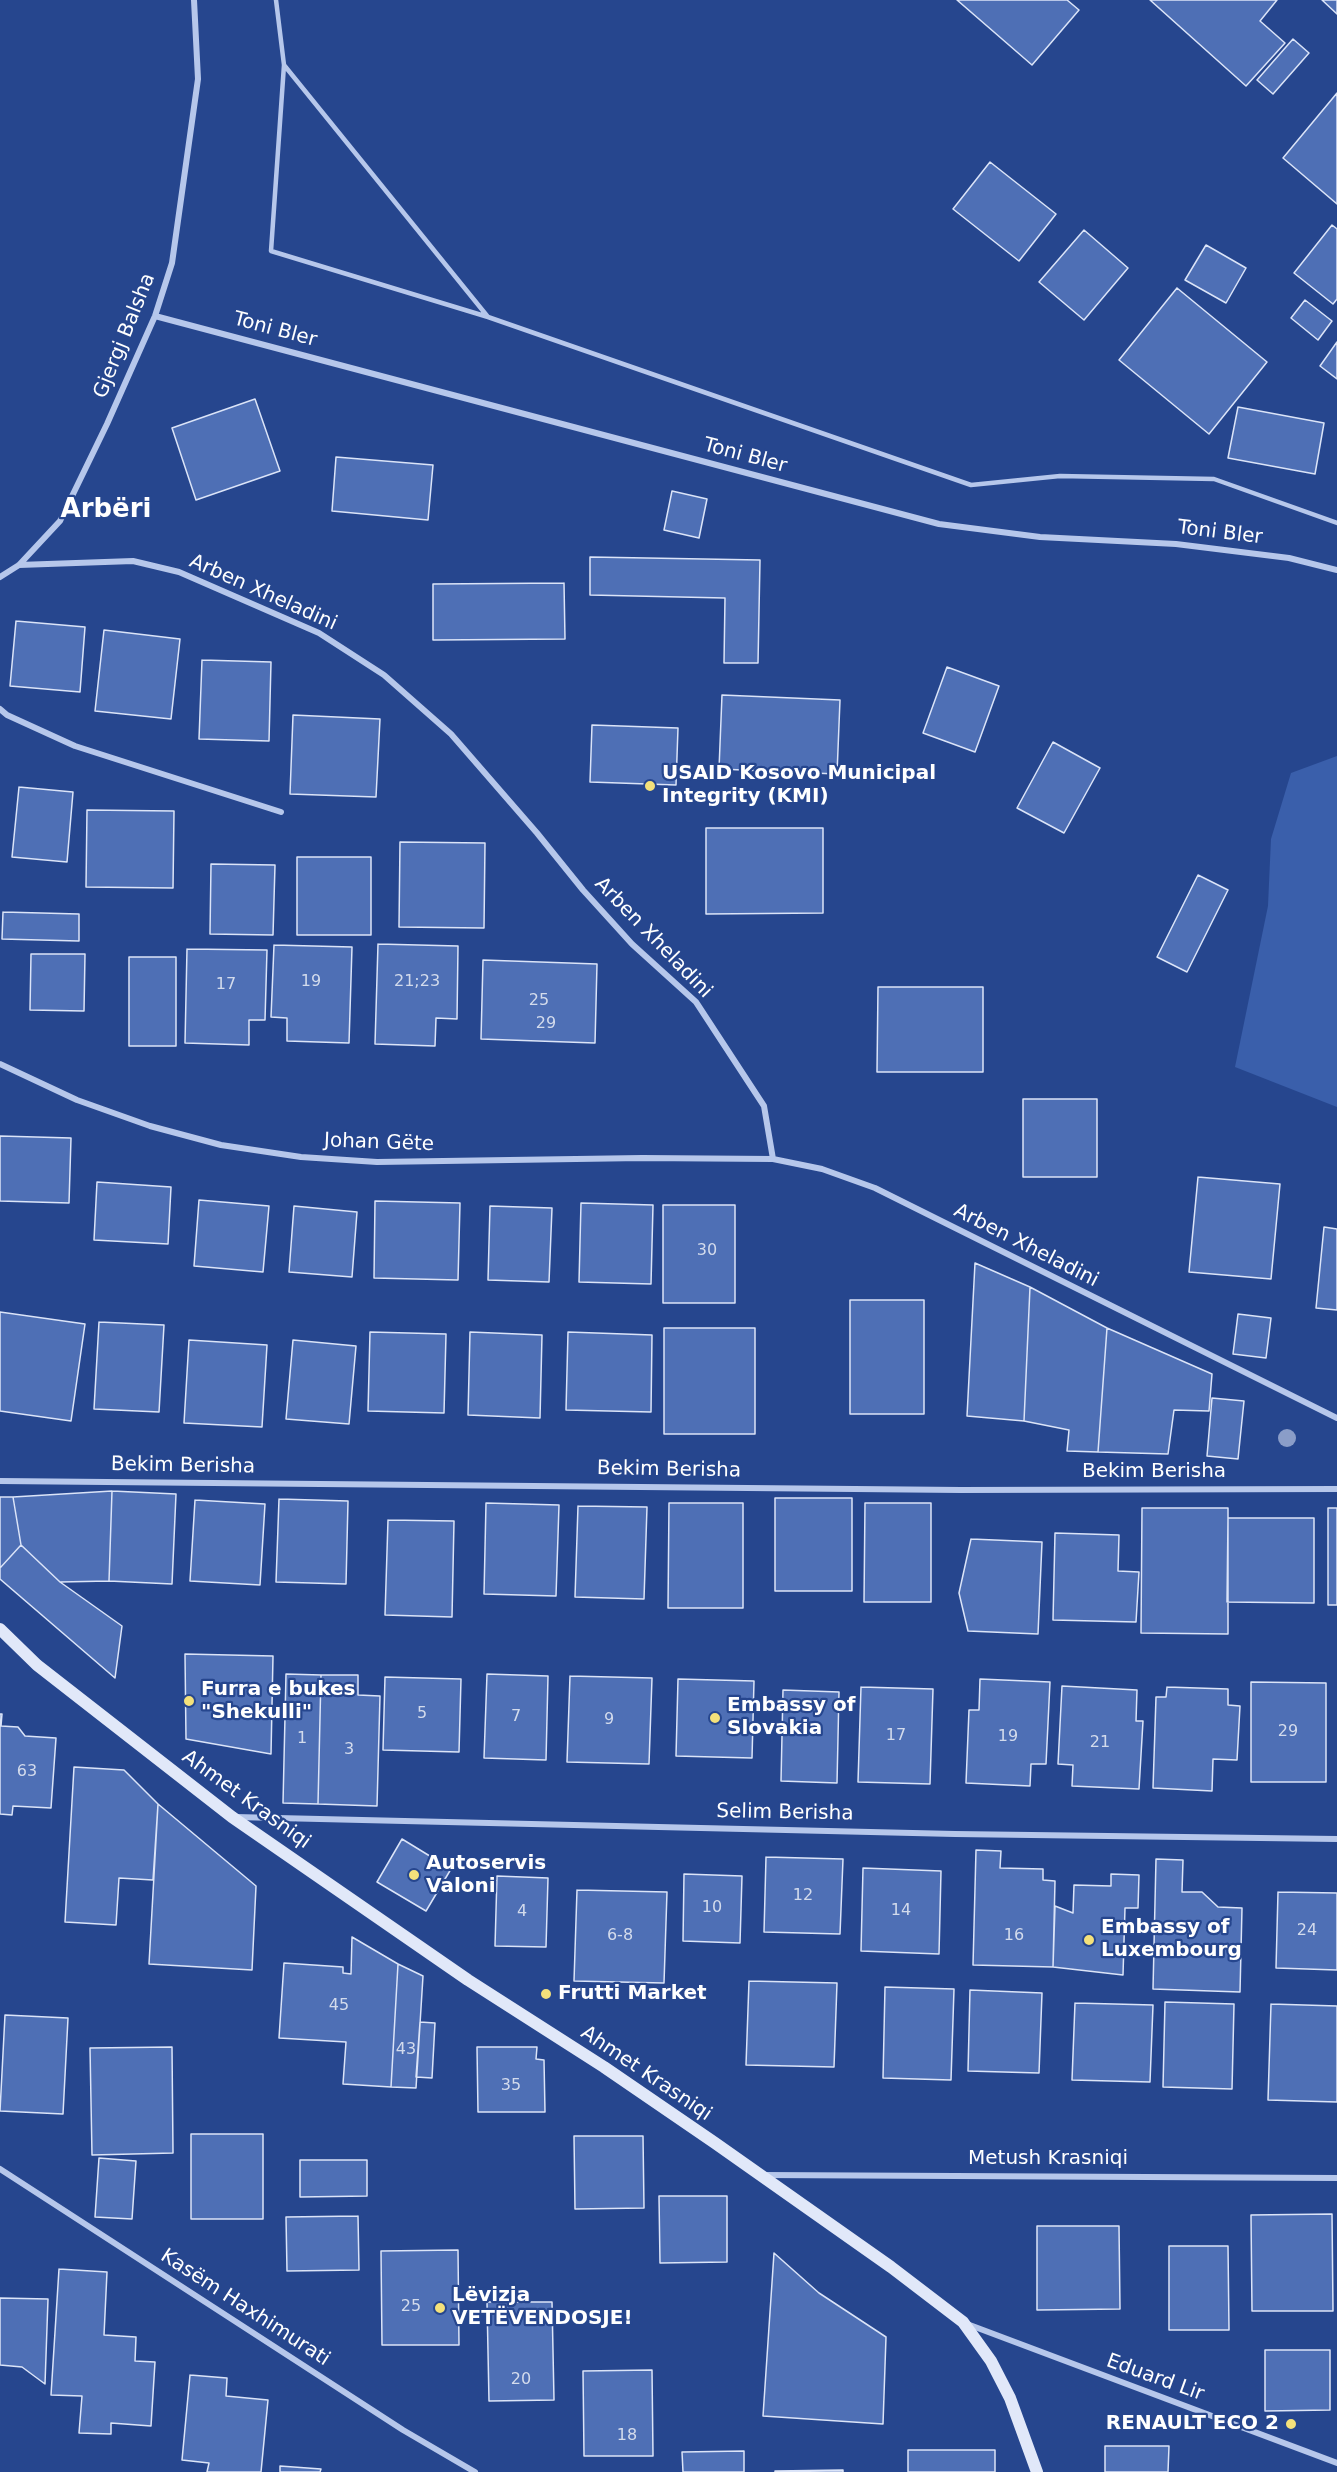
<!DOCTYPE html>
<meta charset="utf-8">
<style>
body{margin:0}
canvas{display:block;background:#26468e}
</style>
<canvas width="1337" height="2472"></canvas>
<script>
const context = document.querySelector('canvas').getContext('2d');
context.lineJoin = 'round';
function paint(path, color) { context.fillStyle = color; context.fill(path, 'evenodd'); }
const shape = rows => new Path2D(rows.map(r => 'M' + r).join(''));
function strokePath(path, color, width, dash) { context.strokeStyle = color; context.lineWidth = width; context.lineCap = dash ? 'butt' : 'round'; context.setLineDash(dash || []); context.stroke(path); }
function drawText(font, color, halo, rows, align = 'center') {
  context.font = font + ' "DejaVu Sans",sans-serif'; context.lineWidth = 4.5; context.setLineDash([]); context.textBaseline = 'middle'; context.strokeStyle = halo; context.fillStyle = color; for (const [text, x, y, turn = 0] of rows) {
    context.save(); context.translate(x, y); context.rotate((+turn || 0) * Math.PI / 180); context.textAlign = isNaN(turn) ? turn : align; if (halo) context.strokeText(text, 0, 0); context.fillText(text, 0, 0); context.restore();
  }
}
const green = shape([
 [1337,756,1337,1107,1235,1067,1268,906,1271,839,1291,773]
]);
const building = shape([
 [957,0,1067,0,1079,10,1032,65,957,0],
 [1150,0,1277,0,1260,21,1285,43,1246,86,1150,0],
 [1322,0,1337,0,1337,14,1322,0],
 [1293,39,1309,53,1273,94,1257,80,1293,39],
 [1337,93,1337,204,1283,158,1337,93],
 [990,162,1056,214,1019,261,953,209,990,162],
 [1332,225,1337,229,1337,299,1333,304,1294,273,1332,225],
 [1084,230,1128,268,1084,320,1039,282,1084,230],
 [1206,245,1246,268,1226,303,1185,280,1206,245],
 [1177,288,1267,362,1209,434,1119,360,1177,288],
 [1305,300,1332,321,1318,340,1291,318,1305,300],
 [1337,342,1337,379,1320,366,1337,342],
 [255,399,280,471,196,500,172,428,255,399],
 [1238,407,1324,423,1315,474,1228,458,1238,407],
 [336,457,433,465,428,520,332,511,336,457],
 [672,491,707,499,699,538,664,530,672,491],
 [590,557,760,560,758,663,724,663,725,598,590,595,590,557],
 [564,583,565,639,433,640,433,584,564,583],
 [16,621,85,627,80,692,10,686,16,621],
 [104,630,180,639,171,719,95,711,104,630],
 [202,660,271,662,269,741,199,739,202,660],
 [947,667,999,686,975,752,923,733,947,667],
 [722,695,840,700,837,774,719,769,722,695],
 [293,715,380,719,376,797,290,794,293,715],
 [592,725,678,728,676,785,590,782,592,725],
 [1053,742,1100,768,1064,833,1017,808,1053,742],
 [19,787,73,792,67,862,12,857,19,787],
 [87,810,174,811,173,888,86,887,87,810],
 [706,828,823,828,823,913,706,914,706,828],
 [400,842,485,843,484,928,399,927,400,842],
 [297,857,371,857,371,935,297,935,297,857],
 [211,864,275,865,273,935,210,934,211,864],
 [1198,875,1228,890,1187,972,1157,957,1198,875],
 [3,912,79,914,79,941,2,939,3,912],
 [378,944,458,946,457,1019,436,1018,435,1046,375,1044,378,944],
 [274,945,352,947,349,1043,287,1041,287,1018,271,1017,274,945],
 [187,949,267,950,265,1020,249,1020,249,1045,185,1043,187,949],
 [31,954,85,954,84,1011,30,1010,31,954],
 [129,957,176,957,176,1046,129,1046,129,957],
 [483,960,597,964,595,1043,481,1039,483,960],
 [878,987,983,987,983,1072,877,1072,878,987],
 [1023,1099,1097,1099,1097,1177,1023,1177,1023,1099],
 [0,1136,71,1138,69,1203,0,1201,0,1136],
 [1198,1177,1280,1184,1271,1279,1189,1272,1198,1177],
 [97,1182,171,1187,168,1244,94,1240,97,1182],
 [199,1200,269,1206,263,1272,194,1266,199,1200],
 [375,1201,460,1203,458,1280,374,1278,375,1201],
 [581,1203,653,1205,651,1284,579,1282,581,1203],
 [663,1205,735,1205,735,1303,663,1303,663,1205],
 [294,1206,357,1212,352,1277,289,1272,294,1206],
 [490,1206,552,1208,549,1282,488,1280,490,1206],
 [1324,1227,1337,1229,1337,1310,1316,1308,1324,1227],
 [975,1263,1030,1287,1024,1421,967,1416,975,1263],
 [1030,1287,1107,1328,1098,1452,1067,1451,1069,1430,1024,1421,1030,1287],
 [850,1300,924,1300,924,1414,850,1414,850,1300],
 [0,1312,85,1324,71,1421,0,1411,0,1312],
 [1238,1314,1271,1318,1266,1358,1233,1354,1238,1314],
 [99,1322,164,1325,159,1412,94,1409,99,1322],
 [664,1328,755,1328,755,1434,664,1434,664,1328],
 [1107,1328,1212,1374,1209,1411,1174,1410,1168,1454,1098,1452,1107,1328],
 [370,1332,446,1334,444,1413,368,1411,370,1332],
 [470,1332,542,1335,540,1418,468,1415,470,1332],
 [568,1332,652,1335,651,1412,566,1410,568,1332],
 [189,1340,267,1345,262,1427,184,1423,189,1340],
 [293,1340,356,1346,349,1424,286,1419,293,1340],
 [1212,1398,1244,1401,1238,1459,1207,1456,1212,1398],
 [112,1491,176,1494,172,1584,109,1581,112,1491],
 [112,1491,109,1581,60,1582,21,1545,13,1497,112,1491],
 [0,1497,13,1497,21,1545,0,1568,0,1497],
 [775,1498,852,1498,852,1591,775,1591,775,1498],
 [279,1499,348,1501,346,1584,276,1582,279,1499],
 [195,1500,265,1504,260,1585,190,1581,195,1500],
 [486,1503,559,1505,556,1596,484,1594,486,1503],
 [669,1503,743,1503,743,1608,668,1608,669,1503],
 [865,1503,931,1503,931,1602,864,1602,865,1503],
 [578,1506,647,1507,644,1599,575,1597,578,1506],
 [1142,1508,1228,1508,1228,1634,1141,1633,1142,1508],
 [1328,1508,1337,1508,1337,1605,1328,1605,1328,1508],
 [1228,1518,1314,1518,1314,1603,1227,1602,1228,1518],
 [388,1520,454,1521,452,1617,385,1615,388,1520],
 [1055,1533,1119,1535,1118,1571,1139,1572,1136,1622,1053,1620,1055,1533],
 [971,1539,1042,1542,1038,1634,968,1631,959,1593,971,1539],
 [21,1545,60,1582,122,1626,115,1678,0,1579,0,1568,21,1545],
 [185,1654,273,1656,271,1754,186,1739,185,1654],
 [286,1674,321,1675,318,1804,283,1803,286,1674],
 [487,1674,548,1676,546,1760,484,1758,487,1674],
 [321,1675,358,1675,358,1695,380,1696,377,1806,318,1804,321,1675],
 [570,1676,652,1678,649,1764,567,1762,570,1676],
 [385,1677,461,1679,459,1752,383,1750,385,1677],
 [678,1679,754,1681,752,1758,676,1756,678,1679],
 [980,1679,1050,1682,1046,1764,1031,1764,1030,1786,966,1783,969,1710,979,1710,980,1679],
 [1251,1682,1326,1683,1326,1782,1251,1782,1251,1682],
 [1062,1686,1137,1690,1136,1721,1143,1721,1139,1789,1072,1786,1073,1765,1058,1764,1062,1686],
 [861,1687,933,1689,930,1784,858,1782,861,1687],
 [1167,1687,1228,1689,1228,1705,1240,1706,1237,1760,1213,1759,1212,1791,1153,1788,1156,1697,1166,1697,1167,1687],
 [783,1690,839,1692,837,1783,781,1781,783,1690],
 [0,1714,2,1714,1,1726,18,1727,25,1736,56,1738,51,1808,13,1806,12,1815,0,1814,0,1714],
 [74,1767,124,1770,158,1804,153,1880,119,1878,116,1925,65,1922,74,1767],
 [158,1804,256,1886,252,1970,149,1964,158,1804],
 [402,1839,451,1869,426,1911,377,1882,402,1839],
 [976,1850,1001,1851,1000,1868,1043,1869,1043,1880,1055,1881,1053,1967,973,1965,976,1850],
 [766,1857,843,1859,840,1934,764,1932,766,1857],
 [1156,1859,1183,1860,1182,1892,1202,1892,1218,1907,1242,1908,1240,1992,1153,1989,1156,1859],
 [863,1868,941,1871,939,1954,861,1951,863,1868],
 [684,1874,742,1876,740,1943,683,1941,684,1874],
 [1111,1874,1139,1875,1138,1908,1125,1908,1123,1975,1053,1967,1055,1906,1073,1913,1074,1885,1111,1886,1111,1874],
 [497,1876,548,1878,546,1947,495,1946,497,1876],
 [577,1890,667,1892,664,1983,574,1981,577,1890],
 [1278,1892,1337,1893,1337,1970,1276,1968,1278,1892],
 [352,1937,398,1964,391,2087,343,2084,346,2042,279,2038,284,1963,343,1967,343,1973,351,1974,352,1937],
 [398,1964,423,1976,416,2088,391,2087,398,1964],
 [749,1981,837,1983,834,2067,746,2065,749,1981],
 [885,1987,954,1989,951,2080,883,2078,885,1987],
 [970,1990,1042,1993,1039,2073,968,2071,970,1990],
 [1165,2002,1234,2004,1232,2089,1163,2087,1165,2002],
 [1075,2003,1153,2005,1150,2082,1072,2080,1075,2003],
 [1271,2004,1337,2006,1337,2102,1268,2100,1271,2004],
 [5,2015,68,2018,63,2114,0,2111,5,2015],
 [420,2022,435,2023,432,2078,416,2077,420,2022],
 [172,2047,173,2153,92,2155,90,2048,172,2047],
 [477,2047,537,2047,536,2059,544,2060,545,2112,478,2112,477,2047],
 [191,2134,263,2134,263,2219,191,2219,191,2134],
 [574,2136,643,2136,644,2208,575,2209,574,2136],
 [99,2158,136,2161,132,2219,95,2217,99,2158],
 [300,2160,367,2160,367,2196,300,2197,300,2160],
 [659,2196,727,2196,727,2262,660,2263,659,2196],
 [1332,2214,1333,2311,1252,2311,1251,2215,1332,2214],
 [358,2216,359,2270,287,2271,286,2217,358,2216],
 [1037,2226,1119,2226,1120,2309,1037,2310,1037,2226],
 [1169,2246,1228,2246,1229,2330,1169,2330,1169,2246],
 [458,2250,459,2345,382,2345,381,2251,458,2250],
 [774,2253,819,2293,886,2337,883,2424,763,2416,774,2253],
 [59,2269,107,2272,104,2335,136,2337,135,2361,155,2362,151,2426,111,2423,111,2434,79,2433,82,2396,51,2395,59,2269],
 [0,2298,48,2299,45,2384,22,2367,0,2365,0,2298],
 [487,2302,552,2302,554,2400,489,2401,487,2302],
 [1265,2350,1330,2350,1330,2410,1265,2411,1265,2350],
 [652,2370,653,2456,584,2456,583,2371,652,2370],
 [190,2375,227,2378,226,2396,268,2400,261,2472,207,2472,209,2463,182,2460,190,2375],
 [1105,2446,1169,2446,1168,2472,1105,2472,1105,2446],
 [908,2450,995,2450,995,2472,908,2472,908,2450],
 [744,2451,744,2472,683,2472,682,2452,744,2451],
 [280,2466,321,2469,320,2472,280,2472,280,2466],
 [843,2470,843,2472,775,2472,775,2471,843,2470]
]);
const lane = shape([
 [276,0,284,65,488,317,971,485,1060,476,1214,479,1337,523],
 [284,65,271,251,488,317]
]);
const street = shape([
 [155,316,939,524,1040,537,1176,544,1289,558,1337,570],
 [19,565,133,561,179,572,319,633,384,675,451,734,537,833,583,890,632,944,696,1002,764,1106,773,1159],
 [0,577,19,565,60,521,107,424,155,316,172,263,198,79,194,0],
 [0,709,7,715,75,746,281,812],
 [0,1064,77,1100,150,1126,221,1145,301,1157,377,1162,642,1158,773,1159,822,1169,875,1188,1337,1418],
 [0,1481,961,1490,1337,1489],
 [235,1817,955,1834,1337,1839],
 [0,2169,403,2430,475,2472],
 [763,2175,1337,2178],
 [967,2324,1337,2463]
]);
const secondary = shape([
 [0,1629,37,1665,232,1817,468,1980,604,2067,715,2143,891,2267,963,2322,991,2361,1010,2398,1037,2472]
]);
const trees = [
 [1287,1438]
];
const markers = [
 [650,786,6,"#f4e17b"],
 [189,1701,6,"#f4e17b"],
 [715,1718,6,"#f4e17b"],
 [414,1875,6,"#f4e17b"],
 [1089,1940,6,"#f4e17b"],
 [546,1994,6,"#f4e17b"],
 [440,2308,6,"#f4e17b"],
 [1291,2424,6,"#f4e17b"]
];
const numberNames = [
 ["19",311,982],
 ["21;23",417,982],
 ["17",226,985],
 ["25",539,1001],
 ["29",546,1024],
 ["30",707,1251],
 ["5",422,1714],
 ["7",516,1717],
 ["9",609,1720],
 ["29",1288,1732],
 ["17",896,1736],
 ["19",1008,1737],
 ["1",302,1739],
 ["21",1100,1743],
 ["3",349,1750],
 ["63",27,1772],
 ["12",803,1896],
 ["10",712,1908],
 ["14",901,1911],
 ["4",522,1912],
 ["24",1307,1931],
 ["6-8",620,1936],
 ["16",1014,1936],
 ["45",339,2006],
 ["43",406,2050],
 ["35",511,2086],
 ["25",411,2307],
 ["20",521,2380],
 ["18",627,2436]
];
const streetNames = [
 ["Toni Bler",275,330,15],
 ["Gjergj Balsha",125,336,-68],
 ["Toni Bler",745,456,15],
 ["Toni Bler",1220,533,7],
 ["Arben Xheladini",263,593,24],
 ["Arben Xheladini",653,938,46],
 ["Johan Gëte",379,1143,2],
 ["Arben Xheladini",1026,1246,27],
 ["Bekim Berisha",183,1466,1],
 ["Bekim Berisha",669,1470,1],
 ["Bekim Berisha",1154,1472],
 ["Ahmet Krasniqi",246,1800,36],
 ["Selim Berisha",785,1813,1],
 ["Ahmet Krasniqi",646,2074,34],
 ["Metush Krasniqi",1048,2159],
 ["Kasëm Haxhimurati",245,2308,33],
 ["Eduard Lir",1155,2378,20]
];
const poiNames = [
 ["USAID Kosovo Municipal",662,774],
 ["Integrity (KMI)",662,797],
 ["Furra e bukes",201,1690],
 ["\"Shekulli\"",201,1713],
 ["Embassy of",727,1706],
 ["Slovakia",727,1729],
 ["Autoservis",426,1864],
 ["Valoni",426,1887],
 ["Embassy of",1101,1928],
 ["Luxembourg",1101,1951],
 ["Frutti Market",558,1994],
 ["Lëvizja",452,2296],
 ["VETËVENDOSJE!",452,2319],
 ["RENAULT ECO 2",1279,2424,"right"]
];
const districtNames = [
 ["Arbëri",106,510]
];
paint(green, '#3a5fab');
paint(building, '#4e6fb5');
strokePath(building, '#dbe4f8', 1.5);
strokePath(lane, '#b6c7eb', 4.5);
strokePath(street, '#b6c7eb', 6);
strokePath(secondary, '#e1e8f9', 12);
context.fillStyle = '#8a9dc8';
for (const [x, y] of trees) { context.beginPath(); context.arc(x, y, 9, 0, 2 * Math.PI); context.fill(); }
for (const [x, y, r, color] of markers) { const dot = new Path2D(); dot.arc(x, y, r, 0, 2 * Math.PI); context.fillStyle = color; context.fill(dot); strokePath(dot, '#26468e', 2); }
drawText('16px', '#d3dbec', null, numberNames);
drawText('20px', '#fff', '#26468e', streetNames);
drawText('bold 20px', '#fff', '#26468e', poiNames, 'left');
drawText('bold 26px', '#fff', '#26468e', districtNames);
</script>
